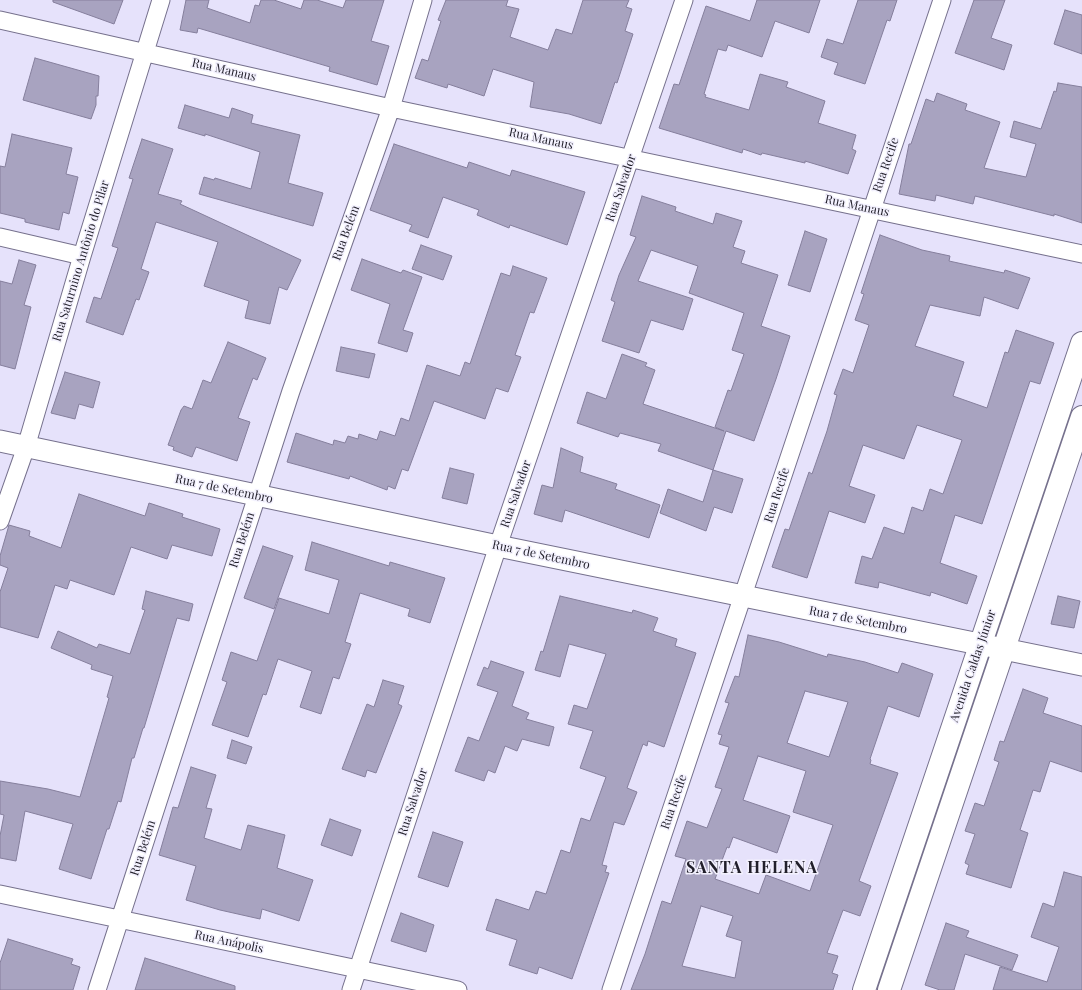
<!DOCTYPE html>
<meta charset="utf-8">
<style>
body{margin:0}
canvas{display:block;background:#e6e2fb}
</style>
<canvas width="1082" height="990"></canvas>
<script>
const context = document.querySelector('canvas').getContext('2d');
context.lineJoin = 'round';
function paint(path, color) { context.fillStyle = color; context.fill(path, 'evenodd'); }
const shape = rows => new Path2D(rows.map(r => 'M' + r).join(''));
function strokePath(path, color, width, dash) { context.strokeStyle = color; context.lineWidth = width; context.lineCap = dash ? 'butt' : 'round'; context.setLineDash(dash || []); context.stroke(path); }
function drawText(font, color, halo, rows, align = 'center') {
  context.font = font + ' "Playfair Display",serif'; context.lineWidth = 3; context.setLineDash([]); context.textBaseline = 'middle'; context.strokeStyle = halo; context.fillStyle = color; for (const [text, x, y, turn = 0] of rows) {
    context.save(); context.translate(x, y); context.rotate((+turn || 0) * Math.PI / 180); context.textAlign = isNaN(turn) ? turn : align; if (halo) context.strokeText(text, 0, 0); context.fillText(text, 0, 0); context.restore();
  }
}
const building = shape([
 [53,0,123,0,114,24,53,2,53,0],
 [186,0,209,0,207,8,250,23,255,5,259,6,261,0,274,0,301,9,304,0,317,0,343,8,346,0,384,0,371,41,389,46,377,85,329,71,330,67,198,28,197,33,180,30,186,0],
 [446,0,508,0,506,6,519,9,510,37,548,50,556,29,572,34,583,0,629,0,626,7,632,9,625,31,633,34,617,83,615,82,601,124,569,114,530,107,534,82,493,69,484,96,448,84,447,88,415,78,422,59,428,61,441,21,438,20,446,0],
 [757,0,820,0,809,33,775,21,762,57,728,45,726,51,718,49,704,94,706,95,705,97,749,110,760,74,788,82,786,87,825,101,818,123,856,135,852,149,856,151,848,174,805,161,805,163,762,153,761,155,743,149,742,153,659,128,674,84,679,85,706,6,750,21,757,0],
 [858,0,897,0,890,21,887,20,865,84,834,74,838,63,821,57,827,39,843,44,858,0],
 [974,0,1005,0,991,38,1012,45,1004,70,955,53,974,0],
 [1065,10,1082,15,1082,54,1054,44,1065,10],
 [35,58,99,76,98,96,96,96,96,105,91,119,23,100,35,58],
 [1058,83,1082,87,1082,223,1054,214,1054,216,975,196,973,204,936,195,935,201,899,194,909,144,911,144,926,99,934,102,937,93,967,104,965,110,1000,122,984,168,1026,177,1036,144,1010,137,1014,121,1041,129,1054,91,1056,92,1058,83],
 [185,105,229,118,232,108,253,115,251,123,300,135,288,183,323,193,313,226,199,194,204,177,214,180,215,178,251,189,260,152,205,134,205,136,178,128,185,105],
 [12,134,72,148,66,174,78,177,69,214,63,212,59,230,25,222,25,219,0,213,0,166,5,167,12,134],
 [142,139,173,149,158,194,182,201,180,204,301,260,287,290,279,287,270,324,245,318,249,301,204,286,218,242,156,222,141,269,149,272,139,300,136,299,123,335,86,322,94,297,101,299,118,248,112,246,133,179,129,178,142,139],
 [394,144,467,168,469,162,510,176,512,170,585,192,567,245,510,225,509,228,477,215,479,210,443,197,428,238,409,231,412,225,370,210,394,144],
 [642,196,676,207,675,211,713,224,716,213,742,221,733,247,745,251,741,263,778,275,761,326,790,336,776,379,754,441,726,431,713,470,658,451,661,444,620,433,618,437,577,423,587,392,606,399,622,354,647,363,645,366,655,370,643,404,724,431,715,427,728,390,731,391,744,354,732,350,744,313,689,293,698,266,651,250,638,281,693,299,683,330,651,320,639,353,602,341,615,302,611,300,619,275,636,237,630,235,642,196],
 [805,231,827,239,810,292,788,285,805,231],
 [880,235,922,250,950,256,949,261,1004,273,1005,270,1030,278,1018,309,984,297,980,316,930,305,915,346,964,362,953,396,987,408,1005,352,1008,353,1016,330,1054,343,1040,384,1030,381,982,524,955,515,940,563,977,576,967,604,931,592,930,596,879,582,878,588,855,583,862,556,872,559,884,527,904,534,912,507,923,511,930,489,943,494,962,440,917,425,904,459,863,445,849,486,875,495,865,523,829,511,807,578,772,567,785,529,789,530,809,472,812,474,827,431,837,395,834,394,843,369,853,373,869,325,855,320,864,294,861,293,880,235],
 [421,245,452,256,443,280,412,269,421,245],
 [362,259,401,273,403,270,422,277,403,330,413,333,407,352,378,343,390,304,351,290,362,259],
 [19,260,36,265,24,305,31,307,15,369,0,365,0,281,12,284,19,260],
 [513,266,547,278,534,313,530,312,515,355,521,357,508,392,496,388,485,419,434,401,408,471,402,469,395,489,388,486,387,490,350,476,349,479,287,462,296,433,333,445,334,440,345,443,348,436,358,439,359,434,377,440,380,431,395,436,401,418,409,421,427,365,460,376,465,362,470,364,501,273,510,276,513,266],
 [228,342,266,358,257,380,253,378,238,418,250,422,237,461,196,447,192,457,173,450,174,447,168,445,181,410,184,406,192,409,203,380,211,383,228,342],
 [341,347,375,354,369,378,336,371,341,347],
 [65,372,100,382,93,408,79,404,75,419,51,413,65,372],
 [561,448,583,457,580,472,617,484,615,489,660,505,649,538,565,510,562,522,534,514,542,485,553,488,561,448],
 [450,468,474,474,467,504,442,498,450,468],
 [713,470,743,479,732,513,714,507,706,531,660,513,668,489,703,502,713,470],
 [79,494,145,516,149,503,183,514,182,517,220,529,212,556,172,545,167,559,131,547,114,595,70,580,67,589,55,585,38,638,0,627,0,592,8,568,0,565,0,556,9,525,30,531,29,536,61,548,79,494],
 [312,542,389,566,390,562,445,578,430,623,408,616,410,609,360,593,345,642,351,644,339,679,333,677,321,714,300,707,312,671,278,659,266,695,263,694,248,737,212,725,227,682,222,680,231,652,257,661,279,598,329,614,339,580,305,570,312,542],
 [263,546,293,556,274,609,244,598,263,546],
 [146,591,193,604,189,621,177,618,144,728,143,728,134,758,132,758,121,802,118,801,109,829,107,829,91,879,59,869,73,824,25,811,16,861,0,858,0,836,4,815,0,814,0,781,48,789,80,797,109,698,107,697,113,676,91,669,92,665,51,648,58,631,97,648,99,644,130,654,145,610,142,609,146,591],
 [560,596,632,613,633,610,658,618,653,631,677,639,675,646,696,653,664,747,648,741,647,746,643,744,627,788,637,792,624,825,614,822,602,865,607,866,605,872,609,873,572,979,539,967,537,974,509,965,517,940,486,930,496,899,529,910,536,891,546,894,561,850,570,853,581,818,590,821,606,777,580,768,593,731,568,724,574,705,587,709,606,654,569,644,560,677,535,670,541,651,543,652,560,596],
 [1058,596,1080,601,1074,628,1051,624,1058,596],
 [748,635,779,642,827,657,828,654,865,662,898,673,902,663,933,674,919,717,888,706,870,759,871,760,870,764,898,773,859,881,871,886,860,916,843,910,827,953,838,956,832,973,838,975,833,990,631,990,645,954,662,901,671,904,686,859,675,856,687,821,707,828,722,789,715,787,729,747,719,744,722,735,718,734,729,703,725,702,735,676,739,677,748,635],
 [805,691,848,702,829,757,787,743,805,691],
 [758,756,806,771,793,812,833,825,810,891,766,875,759,894,715,879,727,847,729,848,733,837,777,853,790,816,743,800,758,756],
 [701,906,733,916,726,936,742,941,735,978,682,966,701,906],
 [491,661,524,672,512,706,529,713,526,719,554,727,549,746,522,739,517,751,505,746,495,773,488,770,484,781,455,771,468,737,479,741,498,692,477,685,484,667,488,669,491,661],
 [383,680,404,686,398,704,402,706,376,773,367,770,365,777,342,769,367,704,374,707,383,680],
 [1023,689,1048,698,1043,713,1082,726,1082,772,1050,761,1040,792,1033,790,1020,830,1028,833,1011,888,966,874,969,865,965,863,975,834,965,831,975,803,984,806,999,762,994,760,1000,741,1004,742,1023,689],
 [232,740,252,747,246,764,227,758,232,740],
 [191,767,216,775,206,808,212,809,204,838,241,850,248,825,285,835,277,868,313,880,299,921,262,909,260,919,220,910,186,900,196,866,159,855,173,807,178,808,191,767],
 [330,819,361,830,352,856,321,845,330,819],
 [433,832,463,842,448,887,418,877,433,832],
 [1064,872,1082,877,1082,990,993,990,1000,967,1047,982,1059,947,1031,937,1043,903,1054,907,1064,872],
 [401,913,434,925,426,952,391,941,401,913],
 [946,923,969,931,966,937,1018,955,1012,970,965,954,954,990,940,990,925,985,946,923],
 [8,939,73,959,71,964,80,967,73,990,0,990,0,963,8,939],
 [145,958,235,986,235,990,135,990,145,958]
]);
const minor = shape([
 [0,20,391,108,1082,254],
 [0,237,82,256],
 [0,521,26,447,82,256,161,0],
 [0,894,458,990],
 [97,990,291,391,391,108,423,0],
 [351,990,498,546,684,0],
 [611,990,942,0]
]);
const tertiary = shape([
 [0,441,498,546,1082,665]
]);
const secondary = shape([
 [864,990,1082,343],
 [889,990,1082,417]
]);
const streetNames = [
 ["Rua Manaus",224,70,13],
 ["Rua Manaus",541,139,12],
 ["Rua Recife",886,165,-71],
 ["Rua Salvador",621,188,-71],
 ["Rua Manaus",857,206,12],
 ["Rua Belém",346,233,-70],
 ["Rua Saturnino Antônio do Pilar",81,261,-73],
 ["Rua 7 de Setembro",224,489,12],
 ["Rua Salvador",516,494,-71],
 ["Rua Recife",777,495,-72],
 ["Rua Belém",242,540,-72],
 ["Rua 7 de Setembro",541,555,12],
 ["Rua 7 de Setembro",858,620,11],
 ["Avenida Caldas Júnior",973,666,-71],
 ["Rua Salvador",413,802,-72],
 ["Rua Recife",674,802,-71],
 ["Rua Belém",143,848,-72],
 ["Rua Anápolis",229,942,12]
];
const districtNames = [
 ["SANTA HELENA",752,868]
];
paint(building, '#a8a3c0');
strokePath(building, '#857f9c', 1);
strokePath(minor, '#76718d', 19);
strokePath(tertiary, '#76718d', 23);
strokePath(secondary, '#76718d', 24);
strokePath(minor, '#fff', 17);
strokePath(tertiary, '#fff', 21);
strokePath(secondary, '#fff', 22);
drawText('12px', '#211f2a', '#f3f1fe', streetNames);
context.letterSpacing = '1px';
drawText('bold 16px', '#211f2a', '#f3f1fe', districtNames);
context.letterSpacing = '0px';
</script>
